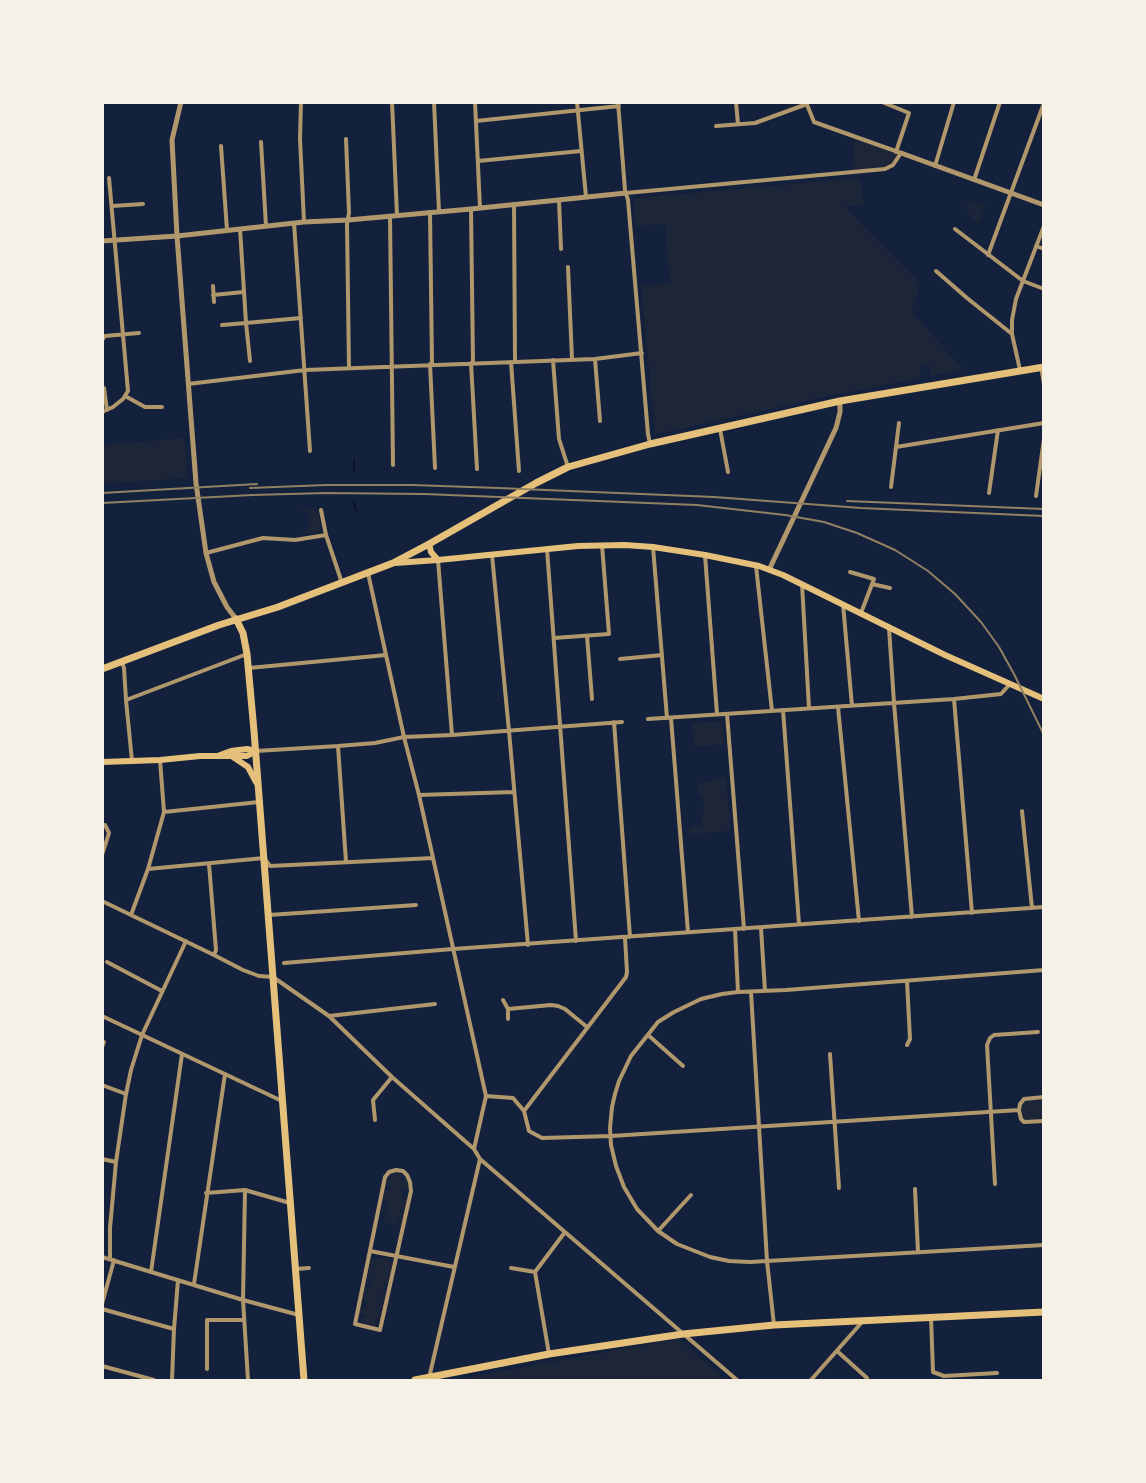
<!DOCTYPE html>
<style>
body{margin:0}
#map{position:relative;width:1146px;height:1483px;overflow:hidden;background:#14213d;font-family:"DejaVu Sans",sans-serif}
canvas{display:block}
.frame{position:absolute;inset:0;border:104px solid #f6f1e7;pointer-events:none}
</style>
<div id="map">
<canvas width="1146" height="1483"></canvas>
<div class="frame"></div>
</div>
<script>
const context = document.querySelector('canvas').getContext('2d');
context.lineJoin = 'round';
function paint(path, color) { context.fillStyle = color; context.fill(path, 'evenodd'); }
const shape = rows => new Path2D(rows.map(r => 'M' + r).join(''));
function strokePath(path, color, width, dash) { context.strokeStyle = color; context.lineWidth = width; context.lineCap = dash ? 'butt' : 'round'; context.setLineDash(dash || []); context.stroke(path); }
const green = shape([
 [854,137,901,153,893,165,888,168,852,172],
 [860,178,864,204,845,207,920,283,912,312,964,370,931,376,929,364,919,365,921,378,819,398,657,434,655,432,641,286,670,283,665,224,636,226,634,201,636,198],
 [969,200,985,206,979,224,967,214,969,212,966,201],
 [184,438,188,478,103,484,103,445],
 [298,507,318,511,321,532,303,534,304,530,308,530,309,513,304,512],
 [722,721,724,744,694,747,692,723],
 [726,777,730,831,690,834,689,827,702,825,701,813,704,813,703,796,700,796,700,793,698,793,697,783,712,782,712,779],
 [1043,1100,1043,1119,1026,1120,1024,1119,1022,1116,1022,1103,1025,1101],
 [397,1172,403,1175,401,1178,403,1181,407,1179,409,1183,409,1189,403,1189,402,1198,407,1199,405,1209,400,1208,400,1212,404,1214,403,1219,398,1218,397,1222,402,1224,401,1226,383,1222,386,1212,381,1211,381,1209,386,1209,388,1201,382,1199,384,1190,390,1191,391,1186,386,1185,388,1178,390,1174],
 [379,1257,389,1259,393,1265,390,1283,384,1283,383,1292,387,1293,386,1301,381,1300,380,1304,385,1305,384,1310,380,1309,379,1313,383,1314,380,1322,377,1318,374,1320,376,1325,374,1325,362,1322,360,1320,365,1317,364,1314,359,1315,359,1312,360,1308,365,1309,367,1301,362,1299,365,1287,370,1288,372,1279,367,1278,371,1263,372,1260],
 [676,1339,680,1341,726,1380,455,1380]
]);
const stream = shape([
 [354,460,354,472],
 [354,502,356,510]
]);
const minor = shape([
 [301,102,300,139,304,222],
 [392,102,397,215],
 [434,102,439,212],
 [475,102,480,208],
 [577,102,586,197],
 [618,102,625,190,628,200,648,434,650,444],
 [736,102,738,124],
 [882,102,909,113,896,152],
 [476,121,619,106],
 [716,126,755,123,807,104],
 [346,139,349,213,347,224,349,368],
 [261,142,266,226],
 [221,146,227,230],
 [478,161,581,151],
 [935,166,954,102],
 [974,180,1000,102],
 [626,193,885,169,893,165,901,153,814,122,806,102],
 [559,200,561,249],
 [514,204,515,361],
 [112,206,143,204],
 [471,209,473,363],
 [430,212,432,364],
 [390,216,393,465],
 [294,223,310,451],
 [240,229,246,323,301,318],
 [955,229,1023,281,1044,289],
 [1036,246,1044,249],
 [988,255,1044,103],
 [568,267,572,359],
 [936,271,967,298,1012,334],
 [213,286,214,302],
 [213,295,244,292],
 [222,325,246,323,250,361],
 [102,340,105,336,139,333],
 [595,359,600,421],
 [553,360,559,439,568,467],
 [511,362,519,471],
 [471,363,477,469],
 [430,364,435,468],
 [1041,367,1044,384],
 [1020,370,1012,334,1012,320,1016,299,1044,226],
 [188,384,305,370,595,359,642,353],
 [102,388,104,388,107,410],
 [125,396,145,407,162,407],
 [102,412,113,407,123,399,128,391,109,178],
 [720,429,728,472],
 [896,447,1044,423],
 [891,487,899,423],
 [989,493,998,430],
 [1036,496,1044,439],
 [321,510,326,535,342,583],
 [653,547,667,718],
 [547,549,576,941],
 [206,553,263,538,295,540,326,535],
 [492,555,509,731,528,945],
 [705,555,717,714],
 [438,560,452,735],
 [756,566,772,711],
 [850,572,874,579,861,613],
 [368,573,404,737,419,795,486,1096,474,1149],
 [802,584,809,708],
 [872,584,890,588],
 [843,604,852,706],
 [889,628,894,703,912,917],
 [587,636,592,699],
 [554,638,609,634,602,545],
 [620,659,662,655],
 [122,662,124,668,126,700,132,761],
 [249,668,386,655],
 [954,699,972,913],
 [126,700,247,654],
 [838,707,859,921],
 [783,710,799,924],
 [727,714,744,929],
 [671,718,688,932],
 [648,719,954,699,1001,694,1009,685],
 [614,722,630,937],
 [338,746,346,862],
 [256,751,338,746,375,743,404,737,452,735,622,722],
 [419,795,514,792],
 [1022,811,1032,908],
 [164,812,259,802],
 [102,825,105,825,109,833,102,855],
 [209,864,216,950,214,955],
 [148,869,264,858,270,866,433,858],
 [102,901,214,955,243,970,259,976,273,977,329,1016,392,1077,474,1149,480,1159,737,1380],
 [131,915,148,869,164,812,160,760],
 [269,915,416,905],
 [761,928,765,991],
 [735,929,738,992],
 [107,962,162,991],
 [284,963,453,949,1044,907],
 [1044,970,786,990,738,992,722,994,701,999,674,1012,658,1022,631,1056,619,1081,615,1094,612,1107,610,1128,611,1145,616,1166,624,1187,637,1209,658,1231,677,1244,710,1257,729,1261,750,1262,1044,1245],
 [751,992,767,1261,774,1325],
 [503,1000,508,1009,508,1019],
 [508,1009,551,1005,558,1006,565,1009,587,1027],
 [102,1016,282,1101],
 [329,1016,435,1004],
 [648,1035,683,1066],
 [907,1045,910,1039,907,981],
 [102,1047,104,1042],
 [830,1054,839,1188],
 [102,1085,126,1094],
 [486,1096,513,1098,524,1111,529,1131,542,1138,611,1136,1019,1110],
 [1044,1097,1024,1099,1020,1104,1019,1110,1021,1119,1024,1122,1044,1121],
 [524,1111,626,977,627,972,625,938],
 [375,1120,373,1100,392,1077],
 [102,1159,116,1162],
 [396,1170,403,1171,407,1175,410,1182,411,1191,380,1330,355,1324,385,1177,389,1172,396,1170],
 [995,1184,987,1045,990,1038,994,1035,1038,1032],
 [915,1189,918,1252],
 [245,1190,243,1300,248,1380],
 [206,1193,245,1190,290,1203],
 [658,1231,691,1195],
 [370,1251,454,1267],
 [102,1257,243,1300,299,1315],
 [110,1259,110,1228,116,1162,126,1094,131,1070,142,1035,186,941],
 [511,1268,535,1272],
 [295,1269,309,1268],
 [151,1272,182,1054],
 [194,1284,225,1074],
 [102,1304,114,1260],
 [102,1309,174,1329],
 [931,1317,933,1372,944,1376,997,1373],
 [837,1351,867,1378],
 [549,1354,535,1272,565,1232],
 [102,1366,154,1380],
 [207,1369,207,1320,244,1320],
 [429,1378,480,1159],
 [172,1380,174,1329,178,1280],
 [811,1380,863,1321]
]);
const tertiary = shape([
 [181,102,172,140,177,236,196,483,206,553,214,582,227,607,236,619],
 [901,153,1044,205],
 [102,241,177,236,304,222,348,220,471,209,626,193],
 [769,570,836,428,840,412,840,401]
]);
const primary = shape([
 [429,544,431,552,438,560],
 [395,563,438,560,578,546,625,545,653,547,705,555,759,566,783,575,945,655,1044,699],
 [220,755,231,751,247,749,256,751],
 [233,757,248,767,256,782],
 [102,762,160,760,200,756,247,756,256,751]
]);
const trunk = shape([
 [236,619,243,633,247,654,254,731,304,1380],
 [102,669,219,625,278,607,393,563,429,544,536,483,568,467,650,444,840,401,1044,367],
 [415,1380,549,1354,683,1334,774,1325,1044,1312]
]);
const rail = shape([
 [250,488,326,485,412,485,498,488,714,497,861,508,1044,516],
 [102,493,257,484],
 [847,501,1044,509],
 [102,503,252,495,326,493,424,494,697,505,785,515,824,522,857,533,895,550,928,571,955,594,981,622,999,647,1014,674,1044,735]
]);
paint(green, '#1d2539');
strokePath(stream, '#0b132b', 2);
strokePath(minor, '#b1986c', 4);
strokePath(tertiary, '#b1986c', 5);
strokePath(primary, '#e5c07b', 6);
strokePath(trunk, '#e5c07b', 7);
strokePath(rail, '#918062', 2);
</script>
